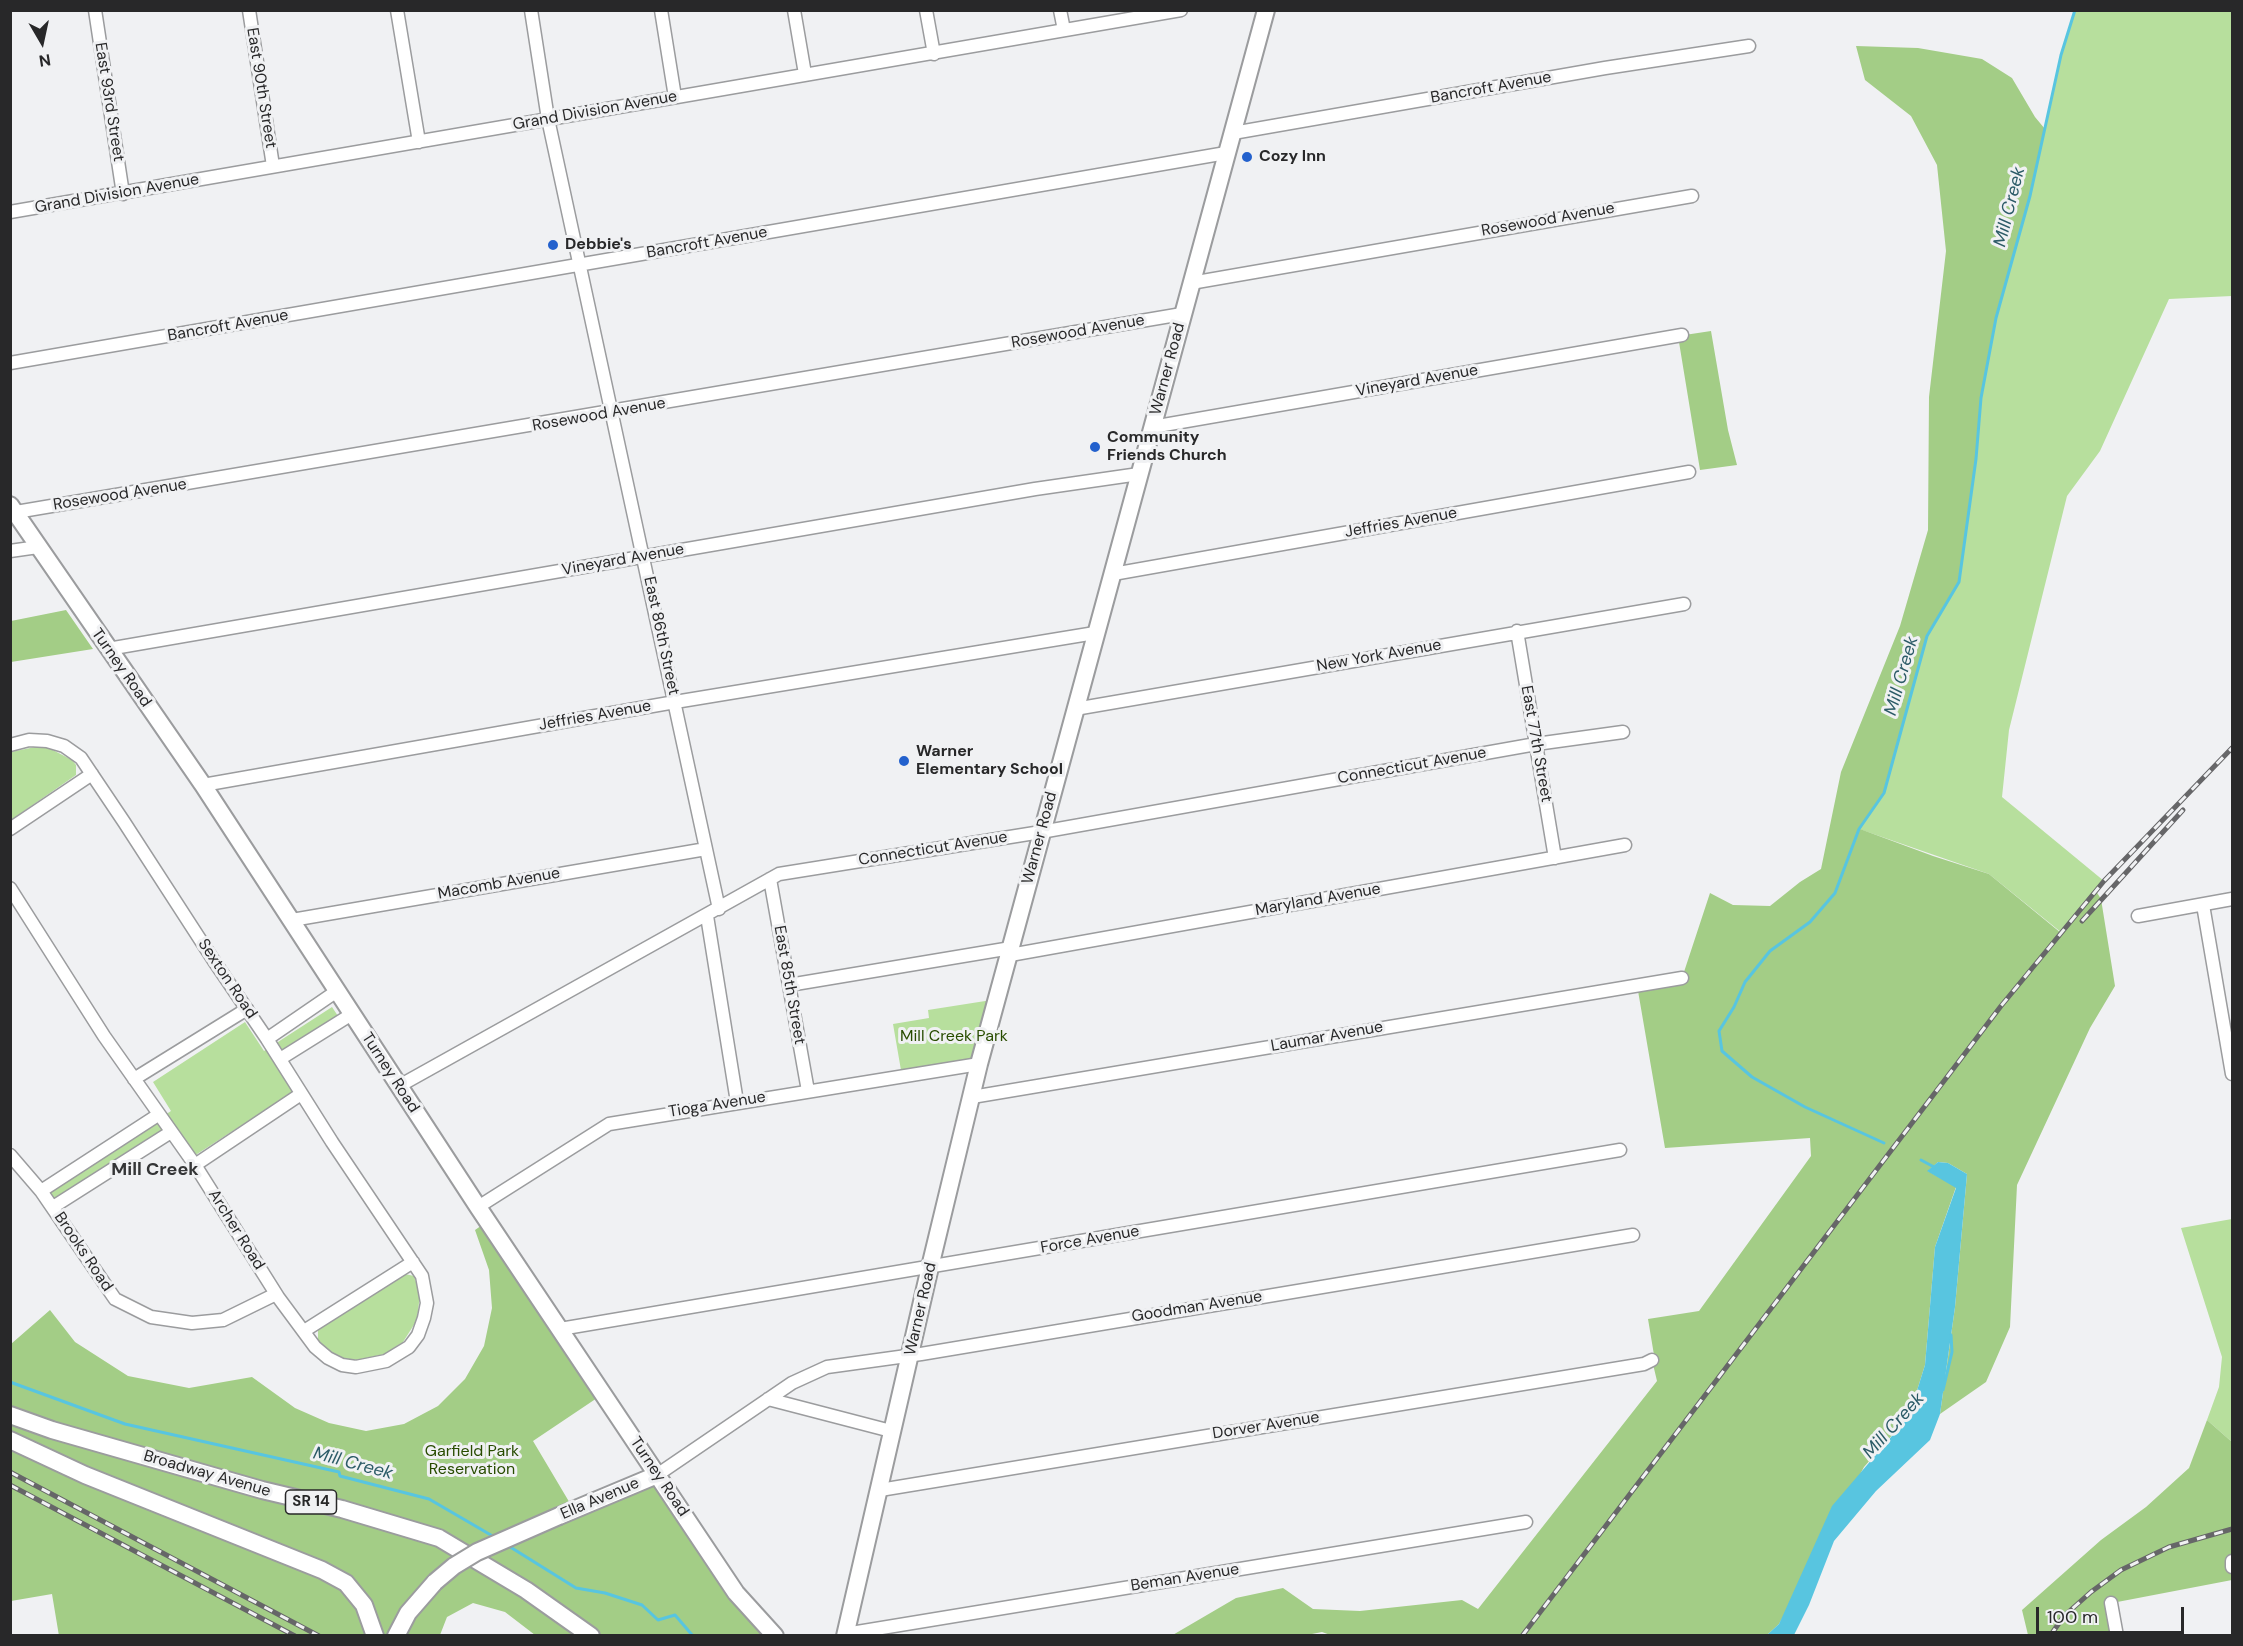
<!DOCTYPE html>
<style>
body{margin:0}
#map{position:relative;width:2243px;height:1646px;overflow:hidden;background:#f0f1f3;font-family:"DM Sans",sans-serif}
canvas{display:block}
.frame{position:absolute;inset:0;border:12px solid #282829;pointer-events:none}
.north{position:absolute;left:12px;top:12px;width:60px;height:60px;-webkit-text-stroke:4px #f0f1f3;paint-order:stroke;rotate:171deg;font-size:16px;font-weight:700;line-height:24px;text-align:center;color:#282829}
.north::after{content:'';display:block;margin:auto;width:21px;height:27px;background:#282829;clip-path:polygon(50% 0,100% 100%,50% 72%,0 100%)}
.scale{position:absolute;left:2036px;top:1607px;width:148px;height:27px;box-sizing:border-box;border:3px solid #282829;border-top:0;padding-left:8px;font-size:18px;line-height:21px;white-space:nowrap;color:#282829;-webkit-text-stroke:4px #f0f1f3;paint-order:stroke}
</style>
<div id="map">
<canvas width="2243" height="1646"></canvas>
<div class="frame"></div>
<div class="north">N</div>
<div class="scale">100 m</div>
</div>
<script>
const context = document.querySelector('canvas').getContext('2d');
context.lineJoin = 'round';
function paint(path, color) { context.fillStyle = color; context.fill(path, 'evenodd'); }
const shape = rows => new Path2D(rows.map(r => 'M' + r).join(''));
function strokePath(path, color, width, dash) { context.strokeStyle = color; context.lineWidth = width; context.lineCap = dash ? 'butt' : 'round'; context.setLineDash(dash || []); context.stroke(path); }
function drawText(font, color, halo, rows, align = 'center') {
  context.font = font + ' "DM Sans",sans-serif'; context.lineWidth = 6; context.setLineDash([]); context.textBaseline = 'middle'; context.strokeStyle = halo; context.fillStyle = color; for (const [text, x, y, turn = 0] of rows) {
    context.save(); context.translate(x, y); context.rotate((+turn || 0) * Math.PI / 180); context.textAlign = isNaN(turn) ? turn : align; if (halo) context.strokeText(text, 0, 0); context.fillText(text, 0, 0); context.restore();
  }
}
const green = shape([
 [2075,11,2232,11,2232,296,2169,299,2100,451,2067,496,2009,730,2002,797,2104,881,2062,933,1989,874,1859,829,1884,793,1927,636,1959,582,1976,459,1981,398,1996,318,2030,196,2061,55],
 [35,747,49,748,72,760,76,765,76,775,11,820,11,752],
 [998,999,979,1064,902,1076,893,1024,929,1018,928,1010],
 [332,1007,338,1016,272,1059,293,1092,194,1156,175,1128,57,1205,48,1191,171,1111,153,1082,245,1022,264,1051],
 [2232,1219,2232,1442,2207,1420,2219,1387,2222,1357,2181,1228],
 [405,1274,414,1276,420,1294,417,1320,403,1342,385,1354,357,1360,342,1358,331,1352,321,1345,318,1340,318,1329]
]);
const forest = shape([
 [1856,46,1918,48,1982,59,2012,78,2035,117,2045,129,2030,196,1996,318,1981,398,1976,459,1959,582,1927,636,1884,793,1860,829,1933,856,1989,874,2061,933,2096,891,2101,899,2115,986,2090,1028,2017,1185,2010,1327,1986,1382,1940,1414,1955,1307,1967,1174,1948,1163,1938,1162,1928,1171,1956,1187,1935,1247,1925,1365,1909,1416,1864,1467,1779,1624,1767,1635,1333,1636,1322,1632,1302,1636,1171,1636,1236,1598,1283,1588,1313,1609,1360,1611,1462,1600,1478,1609,1657,1381,1652,1360,1654,1355,1648,1319,1699,1311,1811,1156,1810,1138,1665,1148,1637,985,1682,978,1710,893,1733,905,1770,906,1800,882,1821,869,1841,772,1900,626,1928,530,1929,397,1946,251,1937,165,1911,116,1865,80],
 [1711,331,1728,430,1737,465,1700,470,1678,336],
 [66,610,93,649,11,662,11,621],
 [488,1221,603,1394,533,1441,574,1510,657,1475,775,1635,535,1635,505,1612,473,1603,447,1617,440,1635,59,1636,52,1594,11,1601,11,1344,50,1310,75,1342,128,1376,189,1388,252,1377,295,1408,329,1423,366,1431,404,1424,438,1406,465,1379,484,1346,492,1308,489,1270,475,1230],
 [2207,1420,2232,1442,2232,1580,2112,1603,2117,1635,2028,1635,2022,1610,2101,1540,2146,1507,2189,1468]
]);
const water = shape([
 [1938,1162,1948,1163,1967,1174,1955,1307,1940,1414,1930,1440,1876,1491,1834,1541,1809,1605,1794,1635,1767,1635,1779,1624,1832,1506,1909,1416,1925,1365,1935,1247,1956,1188,1927,1171]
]);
const stream = shape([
 [1884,1143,1805,1107,1752,1077,1722,1051,1719,1031,1734,1007,1745,982,1770,951,1810,922,1835,893,1859,829,1884,793,1927,636,1959,582,1976,459,1981,398,1996,318,2030,196,2061,55,2075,10],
 [1921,1160,1934,1167],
 [10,1382,125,1424,339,1472,340,1476,429,1499,496,1538],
 [1943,1390,1952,1352,1951,1335],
 [507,1545,576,1588,605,1593,642,1605,658,1620,675,1615,693,1636]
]);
const minor = shape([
 [95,10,123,194],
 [249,10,273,166],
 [397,10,419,142],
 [531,10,548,119,719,909],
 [661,10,675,97],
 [794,10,805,74],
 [926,10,934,54],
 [1060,10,1064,30],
 [1233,133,1605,68,1749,46],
 [10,212,1181,10],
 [1191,283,1692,196],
 [10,363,1226,153],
 [1152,427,1682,335],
 [16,512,1182,314],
 [10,551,38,547],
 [1113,574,1689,472],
 [1517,631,1555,858],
 [108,649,1035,489,1139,474],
 [1075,709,1684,604],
 [10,745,29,740,47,741,64,746,81,758,124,822,214,961,267,1039,332,1142,422,1276,427,1303,424,1318,418,1335,409,1347,386,1361,356,1367,342,1365,328,1358,315,1347,278,1297,195,1165,104,1036,10,888],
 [203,785,675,702,1095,633],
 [10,829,92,774],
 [770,879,808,1091],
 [2203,905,2232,1074],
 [707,916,737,1102],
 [2138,916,2232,899],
 [292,920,706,849],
 [1010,955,1625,845],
 [789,985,1011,948],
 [267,1039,337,991],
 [280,1059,352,1014],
 [134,1079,247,1009],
 [399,1086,779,874,1041,832,1536,744,1623,732],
 [972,1097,1682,978],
 [10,1155,41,1191,115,1299,151,1317,192,1323,223,1320,276,1294],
 [195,1165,301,1094],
 [41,1191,158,1115],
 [53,1207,171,1132],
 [478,1207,609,1124,979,1064],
 [560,1329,1620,1150],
 [304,1331,413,1262],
 [768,1399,891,1431],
 [657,1475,792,1383,827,1367,921,1354,1633,1235],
 [880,1490,1644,1364,1652,1360],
 [2232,1561,2232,1567],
 [2111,1603,2117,1636],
 [845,1634,1526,1522]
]);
const major = shape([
 [10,505,203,785,478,1207,736,1593,775,1636],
 [10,1415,52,1430,262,1490,342,1509,439,1538,526,1590,591,1636],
 [10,1440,85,1475,322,1570,346,1583,364,1605,375,1636],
 [559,1516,657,1475],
 [396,1636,408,1613,435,1582],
 [845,1636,930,1267,979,1064,1266,10]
]);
const rail = shape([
 [2082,921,2183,810],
 [10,1472,319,1636],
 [10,1485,295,1636],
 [1522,1636,2001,1006,2104,881,2232,748],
 [2050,1636,2064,1616,2091,1592,2121,1570,2169,1547,2232,1529]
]);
const majorBridge = shape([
 [435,1582,454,1566,477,1552,559,1516]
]);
const markers = [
 [1247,157,6,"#2361cd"],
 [553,245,6,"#2361cd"],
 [1095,447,6,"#2361cd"],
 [904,761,6,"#2361cd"]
];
const shields = [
 [311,1502,51]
];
const shieldNames = [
 ["SR 14",311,1502]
];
const streetNames = [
 ["East 90th Street",261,88,81],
 ["Bancroft Avenue",1491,88,-10],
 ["East 93rd Street",109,102,81],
 ["Grand Division Avenue",595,111,-10],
 ["Grand Division Avenue",117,194,-10],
 ["Rosewood Avenue",1548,220,-10],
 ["Bancroft Avenue",707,243,-10],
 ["Bancroft Avenue",228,326,-10],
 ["Rosewood Avenue",1078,332,-10],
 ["Warner Road",1168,369,-75],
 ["Vineyard Avenue",1417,381,-10],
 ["Rosewood Avenue",599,415,-10],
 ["Rosewood Avenue",120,495,-9],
 ["Jeffries Avenue",1401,523,-10],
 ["Vineyard Avenue",623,560,-10],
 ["East 86th Street",661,636,78],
 ["New York Avenue",1379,656,-10],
 ["Turney Road",121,668,55],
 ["Jeffries Avenue",595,716,-10],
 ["East 77th Street",1536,744,80],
 ["Connecticut Avenue",1412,766,-10],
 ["Warner Road",1040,838,-75],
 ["Connecticut Avenue",933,849,-9],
 ["Macomb Avenue",499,884,-10],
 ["Maryland Avenue",1318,900,-10],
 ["Sexton Road",227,979,56],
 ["East 85th Street",789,985,80],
 ["Laumar Avenue",1327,1037,-10],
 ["Turney Road",390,1073,57],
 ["Tioga Avenue",717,1105,-9],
 ["Archer Road",236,1230,58],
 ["Force Avenue",1090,1240,-10],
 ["Brooks Road",83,1252,56],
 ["Goodman Avenue",1197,1307,-9],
 ["Warner Road",921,1309,-77],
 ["Dorver Avenue",1266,1426,-9],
 ["Broadway Avenue",207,1474,16],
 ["Turney Road",659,1477,56],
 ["Ella Avenue",600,1499,-23],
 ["Beman Avenue",1185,1578,-9]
];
const poiNames = [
 ["Cozy Inn",1259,157],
 ["Debbie's",565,245],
 ["Community",1107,438],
 ["Friends Church",1107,456],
 ["Warner",916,752],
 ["Elementary School",916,770]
];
const parkNames = [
 ["Mill Creek Park",954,1037],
 ["Garfield Park",472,1452],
 ["Reservation",472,1470]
];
const waterNames = [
 ["Mill Creek",2010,207,-76],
 ["Mill Creek",1902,676,-74],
 ["Mill Creek",1894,1426,-48],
 ["Mill Creek",353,1464,15]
];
const neighbourhoodNames = [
 ["Mill Creek",155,1170]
];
paint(green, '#b7df9d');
paint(forest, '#a3cd86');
paint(water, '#58c5e0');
strokePath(stream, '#58c5e0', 3);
strokePath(minor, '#9b9c9e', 15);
strokePath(major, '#9b9c9e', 20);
strokePath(minor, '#fff', 12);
strokePath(major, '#fff', 16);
strokePath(rail, '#666668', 5);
strokePath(rail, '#f0f1f3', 3, [9]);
strokePath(majorBridge, '#9b9c9e', 20, []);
strokePath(majorBridge, '#fff', 16);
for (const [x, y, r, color] of markers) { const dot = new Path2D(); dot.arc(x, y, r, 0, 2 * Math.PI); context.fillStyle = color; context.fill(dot); strokePath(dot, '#f0f1f3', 2); }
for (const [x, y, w] of shields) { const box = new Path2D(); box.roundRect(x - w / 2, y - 12, w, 24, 4.5); context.fillStyle = '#f0f1f3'; context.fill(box); strokePath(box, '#282829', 1.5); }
drawText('bold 15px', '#282829', null, shieldNames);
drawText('16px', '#282829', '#f0f1f3', streetNames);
drawText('bold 16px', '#282829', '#f0f1f3', poiNames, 'left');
drawText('16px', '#284c00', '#f0f1f3', parkNames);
drawText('italic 18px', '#2c5b67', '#f0f1f3', waterNames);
drawText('bold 18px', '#343536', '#f0f1f3', neighbourhoodNames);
</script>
